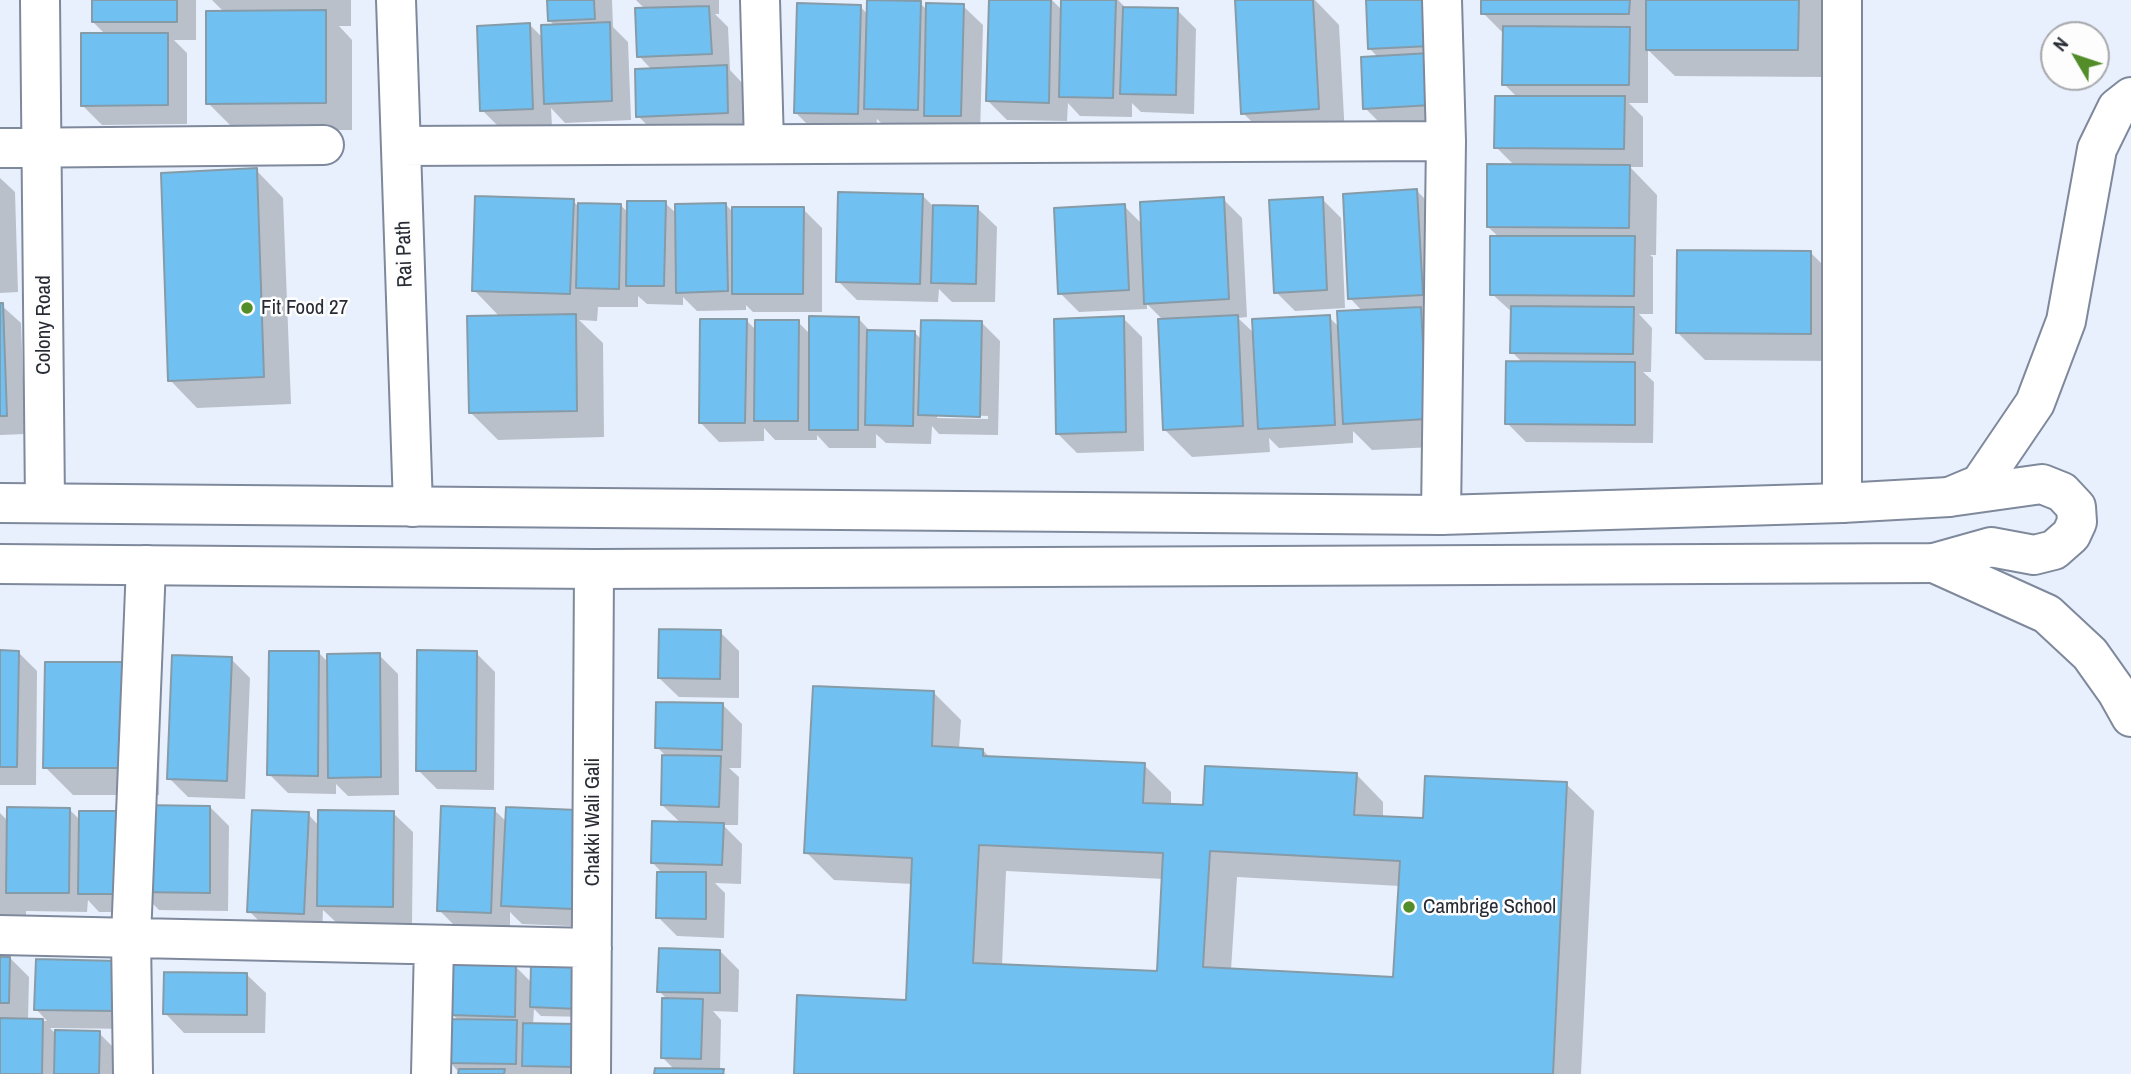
<!DOCTYPE html>
<style>
body{margin:0}
#map{position:relative;width:2131px;height:1074px;overflow:hidden;background:#e9f0fd;font-family:"Archivo Narrow",sans-serif}
canvas{display:block}
.north{position:absolute;left:2040px;top:21px;width:70px;height:70px;box-sizing:border-box;background:#fdfdfd;border:2px solid #a7a9ac;border-radius:50%;rotate:309deg;font-size:19px;font-weight:700;line-height:28px;text-align:center;color:#272b33}
.north::after{content:'';display:block;margin:auto;width:24px;height:32px;background:#538d2a;clip-path:polygon(50% 0,100% 100%,50% 72%,0 100%)}
</style>
<div id="map">
<canvas width="2131" height="1074"></canvas>
<div class="north">N</div>
</div>
<script>
const context = document.querySelector('canvas').getContext('2d');
context.lineJoin = 'round';
function paint(path, color) { context.fillStyle = color; context.fill(path, 'evenodd'); }
const shape = rows => new Path2D(rows.map(r => 'M' + r).join(''));
function strokePath(path, color, width, dash) { context.strokeStyle = color; context.lineWidth = width; context.lineCap = dash ? 'butt' : 'round'; context.setLineDash(dash || []); context.stroke(path); }
function drawText(font, color, halo, rows, align = 'center') {
  context.font = font + ' "Archivo Narrow",sans-serif'; context.lineWidth = 5; context.setLineDash([]); context.textBaseline = 'middle'; context.strokeStyle = halo; context.fillStyle = color; for (const [text, x, y, turn = 0] of rows) {
    context.save(); context.translate(x, y); context.rotate((+turn || 0) * Math.PI / 180); context.textAlign = isNaN(turn) ? turn : align; if (halo) context.strokeText(text, 0, 0); context.fillText(text, 0, 0); context.restore();
  }
}
const shadow = shape([
 [93,0,196,0,196,40,174,40,187,53,187,124,102,125,82,105,106,35,93,22],
 [212,0,351,0,351,26,339,26,352,40,352,130,235,130,208,103,225,13],
 [549,0,612,0,613,27,628,42,631,120,565,123,551,108,552,127,501,129,482,110,530,25,544,39,555,26,550,21],
 [636,0,719,0,719,14,715,14,728,27,730,70,745,86,747,131,657,135,638,116,652,70,639,56,646,10],
 [991,0,1052,0,1063,11,1063,0,1118,0,1127,9,1177,10,1196,29,1194,114,1141,112,1132,103,1132,117,1080,116,1068,103,1067,121,1007,120,988,101],
 [1262,0,1315,0,1339,25,1345,136,1270,140,1243,113],
 [1368,0,1435,0,1450,124,1384,127,1365,108,1379,58,1370,49],
 [1483,0,1826,0,1825,77,1675,76,1648,50,1648,103,1629,103,1643,117,1643,167,1630,167,1657,195,1656,255,1650,255,1653,257,1653,314,1639,314,1652,328,1651,372,1643,372,1654,382,1653,443,1526,442,1507,423,1523,363,1512,352,1513,313,1492,294,1500,238,1488,227,1515,166,1496,147,1517,97,1504,84,1505,35,1483,13],
 [920,3,928,11,963,6,983,25,980,135,885,127,877,119,876,133,815,132,796,113,860,6,868,15],
 [256,170,283,198,291,404,197,408,170,380],
 [0,178,15,192,18,292,0,293],
 [1417,191,1436,210,1454,446,1372,450,1353,431,1353,443,1279,448,1269,438,1270,452,1192,457,1164,429,1164,321,1147,304,1147,309,1079,312,1060,293,1124,206,1143,225,1223,199,1242,218,1247,317,1238,318,1255,334,1329,317,1340,328,1363,312,1350,298],
 [922,195,933,206,977,208,997,227,995,302,952,302,939,289,938,302,857,300,838,281],
 [1322,199,1341,218,1345,308,1295,311,1276,292],
 [573,201,577,205,620,205,629,213,665,203,677,214,726,205,734,213,803,209,822,228,822,312,753,312,746,305,746,310,697,311,683,297,683,305,647,304,638,296,638,307,598,307,597,321,579,320,603,343,604,437,498,440,470,412,500,317,474,290],
 [1810,252,1838,280,1837,361,1705,360,1678,333],
 [0,304,21,323,25,434,0,435],
 [858,318,871,332,914,332,922,340,981,322,1000,341,998,435,939,434,932,426,931,444,886,443,876,434,876,448,829,448,817,435,817,440,775,440,764,428,764,441,719,442,700,422,746,320,757,331,798,322,811,335],
 [937,414,988,416,988,419,937,418],
 [1123,318,1142,337,1144,451,1077,453,1058,434],
 [720,632,739,651,739,698,679,697,659,678],
 [0,652,18,652,37,671,36,785,0,785],
 [319,653,329,663,379,655,398,674,399,795,348,796,336,784,336,794,288,793,269,774],
 [476,653,495,672,494,790,437,789,418,770],
 [231,659,250,678,245,799,188,797,169,778],
 [133,664,160,692,159,795,73,795,45,767],
 [933,692,961,720,959,749,983,750,990,758,1144,765,1171,792,1171,806,1205,807,1356,774,1383,802,1383,818,1425,819,1566,784,1594,811,1581,1074,795,1074,907,1002,913,884,834,880,806,852],
 [1006,871,1164,879,1159,973,1002,966],
 [1237,877,1400,886,1395,979,1231,970],
 [723,705,742,724,741,768,729,768,739,777,738,825,723,825,742,844,741,884,715,883,725,893,724,938,677,936,658,917,663,874,653,863,682,824,662,805,667,757,657,747],
 [210,807,229,826,228,911,159,910,137,888,137,912,99,912,88,900,87,912,26,911,26,940,0,939,0,813,9,822,69,809,81,821],
 [494,810,507,822,592,927,522,924,510,912,510,931,458,929,439,910],
 [393,813,413,832,412,925,338,924,323,910,322,933,268,930,249,911,308,814,319,826],
 [720,951,739,970,738,1012,713,1011,721,1020,720,1071,726,1074,656,1074,675,1070,662,1057,668,1000,659,991],
 [0,958,10,958,29,977,28,1020,47,1021,36,1009,118,962,135,1029,50,1028,57,1035,99,1033,118,1052,118,1074,0,1074],
 [515,966,532,983,587,1017,541,1016,534,1009,533,1025,594,1074,460,1074,450,1062,459,1021,452,1014],
 [246,974,266,993,265,1033,184,1033,165,1013]
]);
const building = shape([
 [92,0,177,0,177,22,92,22,92,0],
 [547,0,594,0,595,19,548,21,547,0],
 [867,0,921,1,918,110,864,109,867,0],
 [989,0,1051,0,1049,103,986,101,989,0],
 [1061,0,1116,0,1113,98,1059,97,1061,0],
 [1235,0,1313,0,1319,109,1241,114,1235,0],
 [1366,0,1429,0,1431,46,1368,49,1366,0],
 [1481,0,1630,0,1629,14,1481,14,1481,0],
 [1646,0,1799,0,1798,50,1646,50,1646,0],
 [797,3,861,5,858,114,794,113,797,3],
 [926,3,964,4,961,116,924,116,926,3],
 [709,6,712,54,637,57,635,8,709,6],
 [1123,7,1178,8,1176,95,1120,94,1123,7],
 [326,10,326,103,206,104,206,11,326,10],
 [610,22,612,101,544,104,541,25,610,22],
 [530,23,533,109,480,111,477,26,530,23],
 [1503,26,1630,27,1629,85,1502,85,1503,26],
 [81,33,168,33,168,105,81,106,81,33],
 [1430,53,1432,105,1363,109,1361,57,1430,53],
 [727,65,728,113,636,117,635,69,727,65],
 [1495,96,1625,96,1624,149,1494,148,1495,96],
 [1487,164,1630,165,1629,228,1487,227,1487,164],
 [257,168,264,377,168,381,161,173,257,168],
 [1417,189,1423,295,1348,299,1343,194,1417,189],
 [838,192,923,194,920,284,836,282,838,192],
 [475,196,574,199,570,294,472,291,475,196],
 [1224,197,1229,299,1144,304,1140,202,1224,197],
 [1323,197,1327,290,1274,293,1269,200,1323,197],
 [627,201,666,201,664,286,626,286,627,201],
 [578,203,621,204,619,289,576,288,578,203],
 [726,203,728,291,676,293,675,204,726,203],
 [1125,204,1129,290,1058,294,1054,208,1125,204],
 [933,205,978,206,976,284,931,283,933,205],
 [732,207,804,207,803,294,732,294,732,207],
 [1490,236,1635,236,1634,296,1490,295,1490,236],
 [1677,250,1811,251,1811,334,1676,333,1677,250],
 [0,303,3,303,7,416,0,416,0,303],
 [1511,306,1634,307,1633,354,1510,353,1511,306],
 [1421,307,1427,419,1343,424,1337,311,1421,307],
 [576,314,577,411,469,413,467,316,576,314],
 [1238,315,1243,426,1163,430,1158,319,1238,315],
 [1330,315,1335,425,1258,429,1252,319,1330,315],
 [809,316,859,317,858,430,809,430,809,316],
 [1124,316,1126,432,1056,434,1054,319,1124,316],
 [700,319,747,319,745,423,699,423,700,319],
 [755,320,799,320,798,421,754,421,755,320],
 [921,320,982,321,980,417,918,415,921,320],
 [867,330,915,331,913,426,865,425,867,330],
 [1506,361,1635,362,1635,425,1505,424,1506,361],
 [659,629,721,630,720,679,658,678,659,629],
 [0,650,19,651,17,767,0,767,0,650],
 [417,650,477,651,476,771,416,771,417,650],
 [269,651,319,651,318,776,267,775,269,651],
 [380,653,381,777,328,778,327,654,380,653],
 [172,655,232,657,227,781,167,779,172,655],
 [45,662,133,662,132,768,43,768,45,662],
 [813,686,934,691,932,746,983,749,983,756,1145,763,1143,803,1203,805,1205,766,1357,773,1354,815,1423,818,1425,776,1567,782,1553,1074,794,1074,797,995,906,1000,912,858,804,853,813,686],
 [979,845,1163,853,1157,971,973,963,979,845],
 [1210,851,1400,861,1393,977,1203,967,1210,851],
 [656,702,723,703,722,750,655,748,656,702],
 [662,755,721,756,719,807,661,805,662,755],
 [139,805,210,806,210,893,138,892,139,805],
 [441,806,495,808,491,913,437,911,441,806],
 [7,807,70,808,69,893,6,893,7,807],
 [506,807,577,810,573,909,501,906,506,807],
 [252,810,309,812,304,914,247,912,252,810],
 [318,810,394,811,393,907,317,906,318,810],
 [79,811,119,811,118,894,78,894,79,811],
 [652,821,724,823,722,865,651,863,652,821],
 [657,872,706,872,706,919,656,918,657,872],
 [659,948,720,950,720,993,657,992,659,948],
 [0,957,10,957,9,1003,0,1003,0,957],
 [36,959,118,961,117,1011,34,1010,36,959],
 [452,962,516,964,515,1017,450,1015,452,962],
 [531,965,579,966,578,1009,530,1007,531,965],
 [164,972,247,973,247,1015,163,1014,164,972],
 [662,998,703,999,701,1059,661,1058,662,998],
 [0,1018,43,1019,42,1074,0,1074,0,1018],
 [450,1019,517,1020,516,1064,448,1063,450,1019],
 [523,1023,576,1024,575,1067,522,1066,523,1023],
 [55,1030,100,1031,99,1074,54,1074,55,1030],
 [655,1068,724,1069,723,1074,654,1074,655,1068],
 [459,1069,505,1069,504,1074,458,1074,459,1069]
]);
const minor = shape([
 [40,0,45,503],
 [396,0,413,507],
 [760,0,764,144],
 [1842,0,1842,503],
 [401,146,1446,141],
 [0,148,324,145],
 [1441,515,1446,141,1442,0],
 [0,935,592,948],
 [133,1074,131,938,146,565],
 [431,1074,434,945],
 [591,1074,594,569]
]);
const tertiary = shape([
 [0,503,1441,515,1842,503,1949,497,2042,484,2062,492,2076,507,2077,522,2071,535,2054,550,2034,555,1991,547,1934,563,594,569,0,564]
]);
const primary = shape([
 [1949,497,1980,484,2035,403,2066,321,2097,149,2117,108,2131,97],
 [1934,563,2047,614,2090,654,2117,692,2131,717]
]);
const markers = [
 [247,308,7,"#538d2a"],
 [1409,907,7,"#538d2a"]
];
const streetNames = [
 ["Rai Path",405,254,-92],
 ["Colony Road",44,325,-90],
 ["Chakki Wali Gali",593,822,-90]
];
const poiNames = [
 ["Fit Food 27",261,308],
 ["Cambrige School",1423,907]
];
paint(shadow, '#0003');
paint(building, '#70c1f2');
strokePath(building, '#869ba8', 2);
strokePath(minor, '#7f899c', 42);
strokePath(tertiary, '#7f899c', 42);
strokePath(primary, '#7f899c', 42);
strokePath(minor, '#fff', 38);
strokePath(tertiary, '#fff', 38);
strokePath(primary, '#fff', 38);
for (const [x, y, r, color] of markers) { const dot = new Path2D(); dot.arc(x, y, r, 0, 2 * Math.PI); context.fillStyle = color; context.fill(dot); strokePath(dot, '#fdfdfd', 2.5); }
drawText('21px', '#272b33', '#fdfdfd', streetNames);
drawText('21px', '#272b33', '#fdfdfd', poiNames, 'left');
</script>
